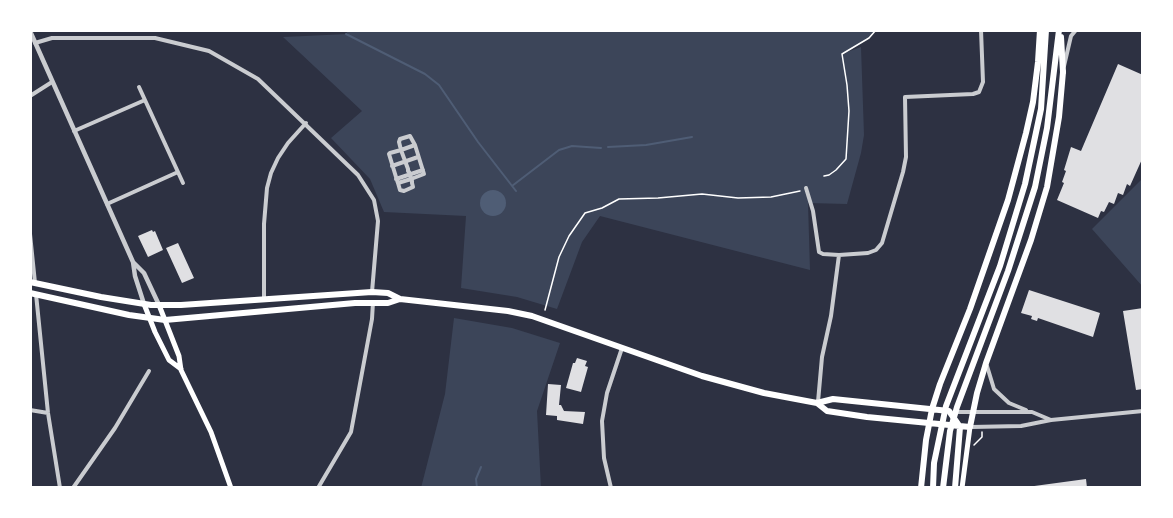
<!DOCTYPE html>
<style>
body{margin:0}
#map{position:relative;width:1173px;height:518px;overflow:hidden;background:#2d3142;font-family:Helvetica,sans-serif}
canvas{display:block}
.frame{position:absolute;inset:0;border:32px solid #fff;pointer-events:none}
</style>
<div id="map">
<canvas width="1173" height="518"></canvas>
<div class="frame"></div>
</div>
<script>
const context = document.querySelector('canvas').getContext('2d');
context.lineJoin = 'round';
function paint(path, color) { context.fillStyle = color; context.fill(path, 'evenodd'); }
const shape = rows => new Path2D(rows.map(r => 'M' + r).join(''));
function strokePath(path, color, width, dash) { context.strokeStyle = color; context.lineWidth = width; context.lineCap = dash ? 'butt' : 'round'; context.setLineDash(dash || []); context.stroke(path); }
const green = shape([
 [345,30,876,30,869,38,847,52,861,47,864,135,861,153,847,204,808,203,810,270,600,216,582,242,557,309,517,297,461,288,466,216,384,212,370,179,331,138,362,111,283,37,348,34],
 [1143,178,1143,287,1092,229],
 [454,318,512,328,560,343,537,411,541,488,421,488,445,394]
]);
const water = shape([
 '480 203a13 13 0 1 1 26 0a13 13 0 1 1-26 0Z'
]);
const stream = shape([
 [346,34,425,74,439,85,478,142,516,191],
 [608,147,646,145,692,137],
 [512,186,559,150,572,146,601,148],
 [477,488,476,479,481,467]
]);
const building = shape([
 [1118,64,1143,75,1143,157,1130,186,1127,184,1123,195,1118,193,1114,204,1109,202,1104,212,1101,211,1098,218,1057,200,1064,183,1062,182,1066,171,1064,170,1071,147,1081,151],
 [152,230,153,232,155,231,163,250,148,257,138,236],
 [178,243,194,278,182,283,166,248],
 [1029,290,1100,313,1093,337,1038,318,1037,321,1031,319,1032,316,1021,313],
 [1143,308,1143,389,1136,390,1123,311],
 [577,358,587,361,585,366,588,367,581,392,566,388,573,363,575,363],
 [548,384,561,385,559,405,561,405,564,411,585,412,583,424,557,420,557,416,546,415],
 [1086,479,1087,488,1027,488,1027,487]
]);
const path = shape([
 [824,176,829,175,836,170,846,159,849,111,847,85,842,54,869,38,876,30],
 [545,310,559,257,569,236,585,213,602,208,619,199,658,198,702,194,738,198,771,197,800,191],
 [974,445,982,437,982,432]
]);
const minor = shape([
 [35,43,52,38,155,38,209,51,258,79,358,175,374,200,378,221,372,292],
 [1064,66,1071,36,1076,30],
 [139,87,183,183],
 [30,96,52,82],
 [74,131,145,100],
 [392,166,418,157],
 [396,179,423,170],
 [398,183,411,179,424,174,415,145,401,150,390,153,389,154,396,177,398,183,400,190,404,191,413,187,412,183,412,181,411,179,410,174,409,172,408,171,408,169,401,150,399,142,400,139,410,136,415,145],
 [806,188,813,211,819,252,823,254,839,255],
 [107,204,178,172],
 [30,234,35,283],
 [36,294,48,413,60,488],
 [264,299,264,224,267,188,271,173,278,158,288,143,306,123],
 [987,366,994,389,1009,403,1026,410],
 [818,402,822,357,831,316,839,255,868,253,876,250,882,243,903,172,906,157,905,97,973,94,979,92,983,82,981,30],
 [30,410,48,413],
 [956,412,1032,412,1051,420],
 [971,427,1021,426,1051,420,1143,411],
 [73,488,115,428,149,371],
 [318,488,351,432,372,319,373,302],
 [328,488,349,488],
 [611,488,604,458,602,421,607,393,622,348]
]);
const tertiary = shape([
 [30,31,133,262,135,276,144,304],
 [133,262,144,273,159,305]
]);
const secondary = shape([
 [144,304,155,332,169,360,181,369],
 [159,305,179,356,181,370,211,432,231,488],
 [962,488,970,427]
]);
const primary = shape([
 [30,282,101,297,151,305,181,305,372,292,388,293,400,299,508,311,532,316,702,376,764,393,817,403,833,399,949,411,960,427,955,488],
 [30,293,129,315,165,320,355,303,388,303,400,299],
 [817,403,827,411,867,417,970,427,977,393,986,363,1031,240,1047,187,1059,117,1063,72],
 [921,488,926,440,932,409]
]);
const trunk = shape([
 [1061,37,1063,72],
 [932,409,940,384,970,309,1008,200,1026,133,1033,102,1038,62,1040,30],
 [933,488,934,463,946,406,1000,266,1025,184,1041,109,1046,30],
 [943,488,950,431,957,407,1008,271,1035,187,1047,128,1059,30]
]);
paint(green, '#3c4559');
paint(water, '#4f5d75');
strokePath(stream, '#4f5d75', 2);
paint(building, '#e0e0e3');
strokePath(path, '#fff', 1.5);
strokePath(minor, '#caccd0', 4);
strokePath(tertiary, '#caccd0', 4.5);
strokePath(secondary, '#fff', 5);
strokePath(primary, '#fff', 6);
strokePath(trunk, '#fff', 6);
</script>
